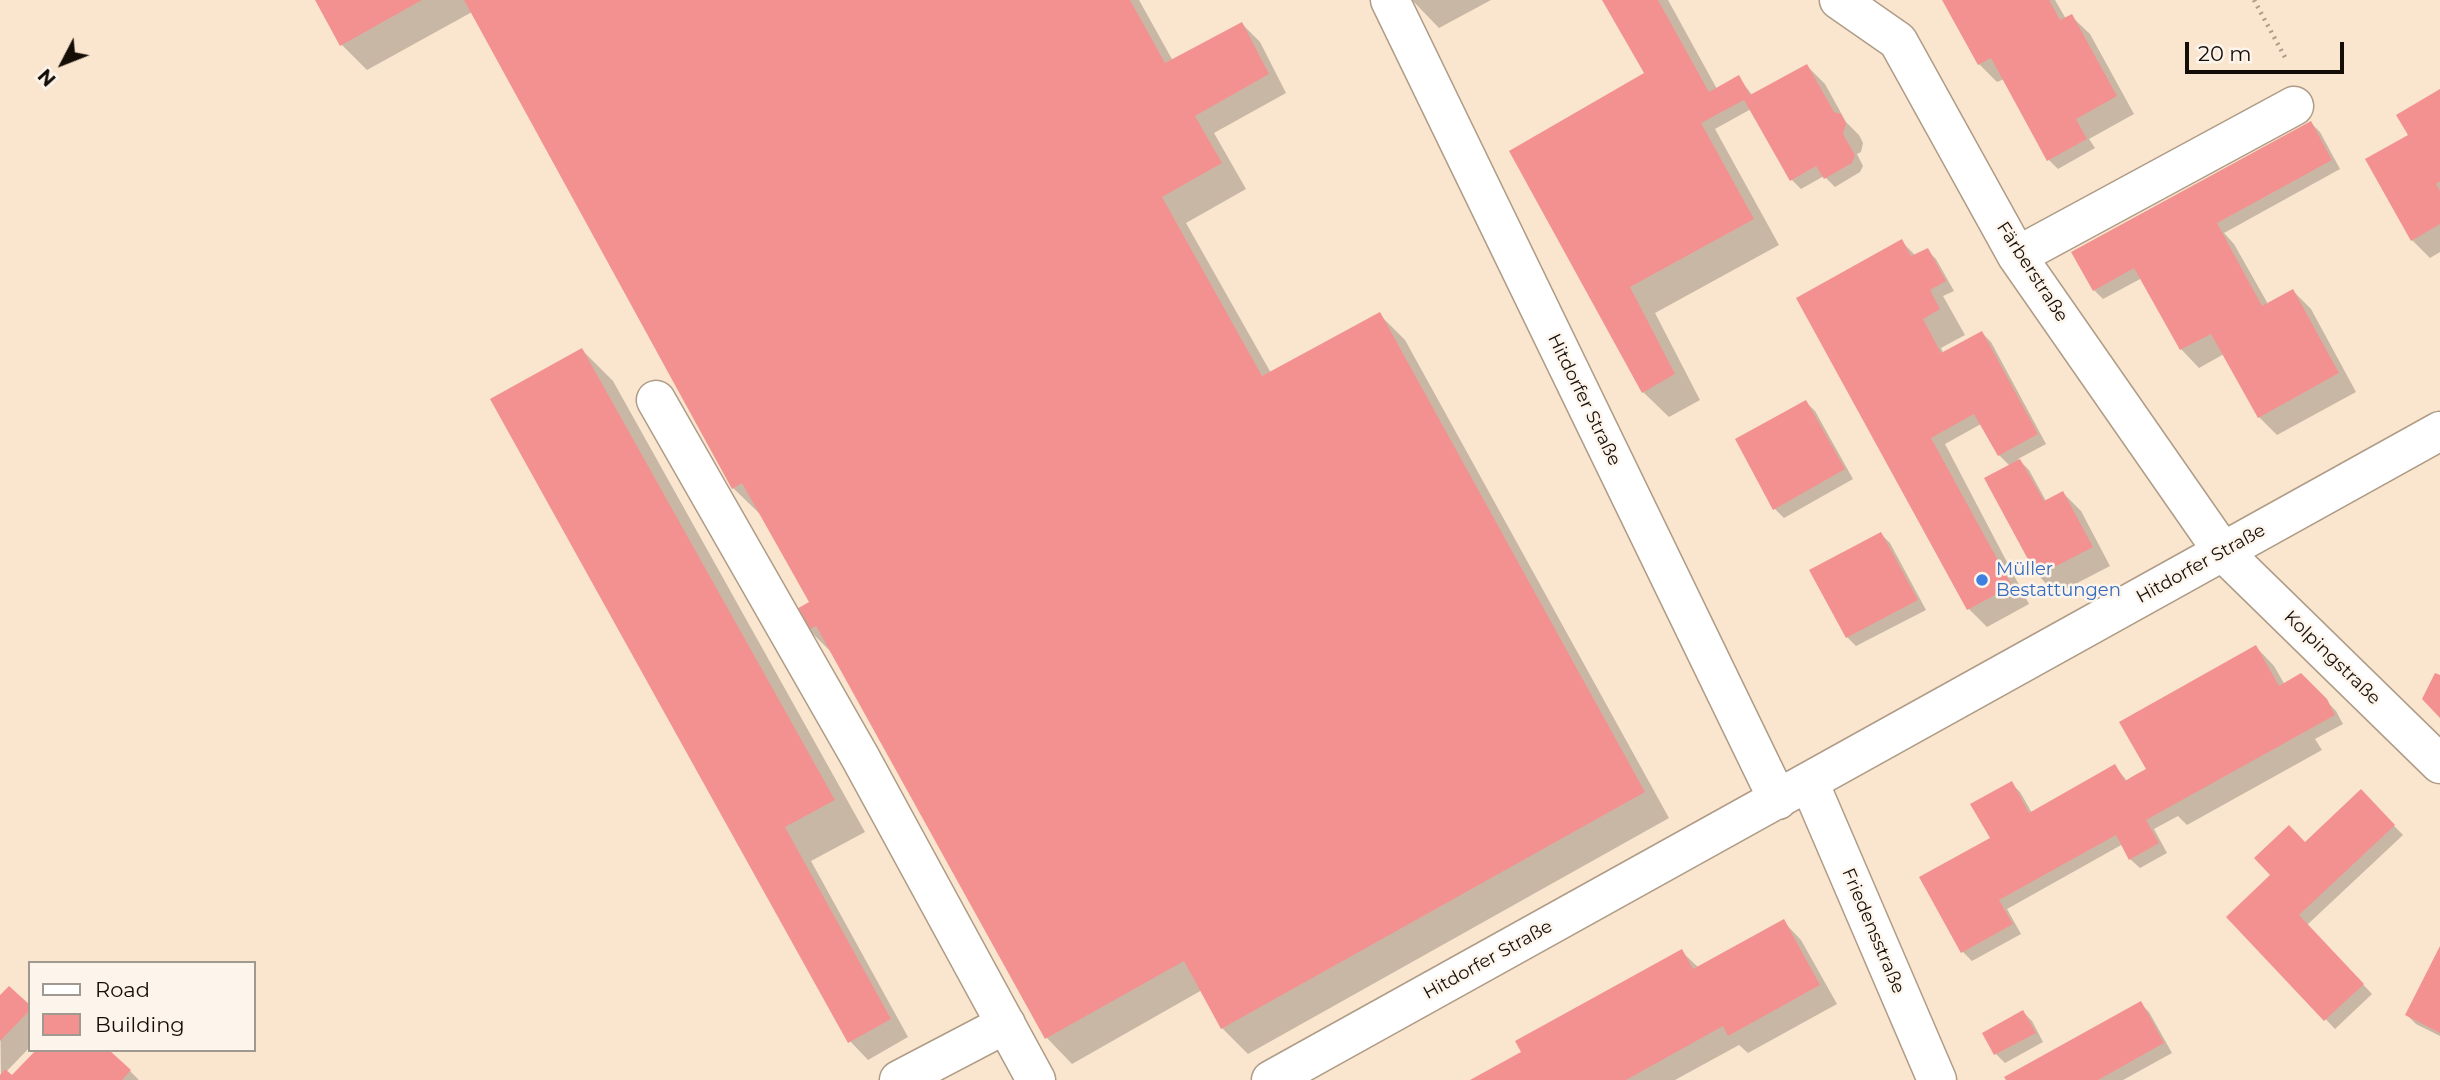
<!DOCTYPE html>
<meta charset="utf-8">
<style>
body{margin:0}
#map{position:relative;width:2440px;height:1080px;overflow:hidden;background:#fae5cf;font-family:Montserrat,sans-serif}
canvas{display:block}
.legend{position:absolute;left:28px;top:961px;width:228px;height:91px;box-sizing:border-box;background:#fdf5ec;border:2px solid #a09990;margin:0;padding:9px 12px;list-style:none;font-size:21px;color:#150e07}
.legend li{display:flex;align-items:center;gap:14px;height:35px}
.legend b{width:35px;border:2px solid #a09990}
.north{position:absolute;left:28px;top:28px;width:70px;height:70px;-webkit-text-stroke:5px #fdf5ec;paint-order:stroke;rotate:228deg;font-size:19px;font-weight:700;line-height:28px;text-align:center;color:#150e07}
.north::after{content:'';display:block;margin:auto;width:24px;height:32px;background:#150e07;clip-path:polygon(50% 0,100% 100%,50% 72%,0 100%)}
.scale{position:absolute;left:2185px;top:42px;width:159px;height:32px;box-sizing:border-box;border:4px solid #150e07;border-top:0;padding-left:9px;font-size:21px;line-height:24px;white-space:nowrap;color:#150e07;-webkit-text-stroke:5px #fdf5ec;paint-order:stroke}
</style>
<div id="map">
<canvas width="2440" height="1080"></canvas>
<ul class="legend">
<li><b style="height:9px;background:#fff"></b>Road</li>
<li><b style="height:19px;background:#f39190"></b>Building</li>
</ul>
<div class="north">N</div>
<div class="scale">20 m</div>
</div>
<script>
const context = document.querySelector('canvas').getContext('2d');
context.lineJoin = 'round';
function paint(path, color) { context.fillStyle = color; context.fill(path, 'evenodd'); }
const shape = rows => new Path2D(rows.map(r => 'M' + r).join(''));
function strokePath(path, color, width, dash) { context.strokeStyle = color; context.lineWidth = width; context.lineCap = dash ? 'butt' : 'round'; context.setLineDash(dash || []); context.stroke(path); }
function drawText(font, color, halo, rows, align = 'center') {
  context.font = font + ' Montserrat,sans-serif'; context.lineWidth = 5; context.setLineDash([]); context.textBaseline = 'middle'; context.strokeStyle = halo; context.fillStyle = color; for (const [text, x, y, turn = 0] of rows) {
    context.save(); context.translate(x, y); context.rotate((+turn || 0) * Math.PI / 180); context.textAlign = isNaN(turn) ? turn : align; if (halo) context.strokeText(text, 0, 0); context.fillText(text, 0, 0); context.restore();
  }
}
const shadow = shape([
 [317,0,1139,0,1173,61,1242,24,1260,42,1286,93,1214,133,1246,189,1186,223,1271,373,1379,314,1405,340,1669,818,1248,1054,1222,1028,1202,990,1072,1064,1047,1038,835,656,809,630,811,603,760,512,759,513,733,488,472,12,367,70,342,45],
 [1412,0,1491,0,1439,28],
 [1604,0,1668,0,1717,89,1739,78,1753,96,1807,66,1825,84,1846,122,1859,135,1863,143,1861,152,1857,154,1863,166,1860,172,1835,187,1824,176,1801,189,1792,180,1751,109,1715,129,1779,245,1655,313,1700,400,1669,417,1643,392,1512,151,1647,74],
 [1944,0,2055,0,2066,19,2071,16,2090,34,2134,114,2089,139,2095,148,2058,169,2049,160,2004,79,1997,82,1979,64],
 [2440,91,2440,252,2430,258,2412,240,2410,136],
 [2311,123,2320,132,2340,169,2224,233,2234,244,2268,304,2293,291,2311,309,2356,392,2277,435,2259,417,2224,354,2199,368,2181,349,2142,278,2103,299,2094,290],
 [1902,242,1916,256,1927,250,1936,259,1954,291,1943,296,1965,335,1941,348,1944,354,1982,333,1991,342,2046,444,2018,459,2029,470,2046,501,2063,493,2081,511,2110,566,2056,594,2038,575,2009,519,2010,466,1999,455,1981,424,1945,444,2029,604,1987,627,1969,609,1920,520],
 [582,350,613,381,865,832,811,861,908,1037,868,1060,850,1041],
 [1806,402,1815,411,1853,479,1784,518,1775,509,1737,440],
 [1881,534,1890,543,1926,610,1856,646,1847,637],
 [2256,647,2274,666,2285,685,2301,675,2336,711,2343,724,2315,739,2322,750,2187,825,2178,816,2154,829,2167,853,2140,868,2130,859,2123,844,2007,909,2021,934,1972,961,1963,952,1992,838,2011,783,2020,792,2032,813,2115,766,2127,781,2148,769],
 [2361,792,2403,835,2307,925,2372,994,2335,1029,2228,917],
 [1783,921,1801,940,1837,1004,1748,1053,1739,1045,1675,1080,1473,1080,1523,1052,1681,951,1699,968],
 [2440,950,2440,1036,2416,1024,2407,1015],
 [0,998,30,1008,30,1047,6,1072,12,1077,130,1071,139,1080,1,1080],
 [2140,1003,2149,1012,2172,1053,2123,1080,2008,1080],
 [2023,1012,2032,1021,2043,1042,2005,1063,1996,1054,1985,1033]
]);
const building = shape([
 [315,0,422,0,340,46],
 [464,0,1130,0,1165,63,1242,22,1269,74,1195,116,1222,163,1162,197,1262,376,1380,312,1645,792,1221,1029,1184,961,1045,1039,816,626,807,631,795,610,809,602,742,483,732,489],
 [1602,0,1658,0,1709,92,1739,75,1750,95,1807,64,1834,112,1841,114,1846,124,1843,134,1855,155,1852,163,1824,179,1816,166,1790,181,1744,100,1701,123,1754,219,1630,287,1675,374,1642,393,1509,151,1644,73],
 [1942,0,2049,0,2060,20,2072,14,2117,96,2076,119,2087,139,2047,161,1991,58,1978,65],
 [2440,89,2440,181,2436,184,2440,191,2440,224,2411,241,2365,159,2408,135,2396,115],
 [2311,121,2332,160,2217,223,2262,306,2293,289,2339,373,2258,418,2211,334,2180,350,2134,268,2093,291,2071,252],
 [1902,239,1911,256,1928,248,1946,281,1930,290,1940,309,1923,319,1941,353,1982,331,2038,434,1998,456,1974,414,1931,438,2012,586,1967,610,1796,298],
 [582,348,835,800,785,827,891,1019,848,1043,490,399],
 [1806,400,1845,469,1773,510,1735,439],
 [2020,459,2044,501,2063,491,2093,547,2037,576,1984,478],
 [1881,532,1918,600,1846,638,1809,570],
 [2256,645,2279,686,2301,673,2327,699,2335,715,2146,820,2159,843,2129,860,2116,835,1999,900,2013,924,1961,953,1919,877,1990,838,1970,804,2012,781,2029,813,2115,764,2125,781,2135,775,2146,769,2119,722],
 [2435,673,2440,675,2440,718,2422,699],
 [2361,789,2395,825,2299,915,2364,984,2324,1021,2226,917,2270,875,2254,858,2289,825,2305,842],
 [1784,919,1820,985,1728,1036,1723,1026,1626,1080,1470,1080,1521,1052,1515,1041,1682,949,1693,969],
 [2440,946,2440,1033,2405,1015],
 [9,986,30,1005,30,1010,0,1041,0,995],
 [2141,1001,2164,1043,2098,1080,2006,1080,2004,1077],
 [2023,1010,2036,1033,1994,1055,1982,1033],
 [36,1050,109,1050,131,1070,122,1080,0,1080,0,1075,5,1069,12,1075]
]);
const path = shape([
 [2254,0,2287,61]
]);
const minor = shape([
 [1390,0,1778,800],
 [1839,0,1898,41,2017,256,2223,552,2440,764],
 [2017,256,2294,106],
 [656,400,860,757,1036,1080],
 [1809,782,1937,1080],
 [899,1080,1006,1024],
 [1271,1080,2440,431]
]);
const markers = [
 [1982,580,7,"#3f7fe0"]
];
const streetNames = [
 ["Färberstraße",2032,272,57],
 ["Hitdorfer Straße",1584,400,64],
 ["Hitdorfer Straße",2201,564,-29],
 ["Kolpingstraße",2332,658,44],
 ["Friedensstraße",1873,931,67],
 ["Hitdorfer Straße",1488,960,-29]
];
const shopNames = [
 ["Müller",1996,570],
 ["Bestattungen",1996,591]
];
paint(shadow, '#0003');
paint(building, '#f39190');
strokePath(minor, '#af9c87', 41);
strokePath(path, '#ae9d8c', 4.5, [2, 5]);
strokePath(minor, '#fff', 38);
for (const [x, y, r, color] of markers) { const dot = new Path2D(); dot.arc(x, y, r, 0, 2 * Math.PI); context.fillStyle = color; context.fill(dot); strokePath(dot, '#fdf5ec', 2.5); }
drawText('18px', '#150e07', '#fdf5ec', streetNames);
drawText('18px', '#366cbe', '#fdf5ec', shopNames, 'left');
</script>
